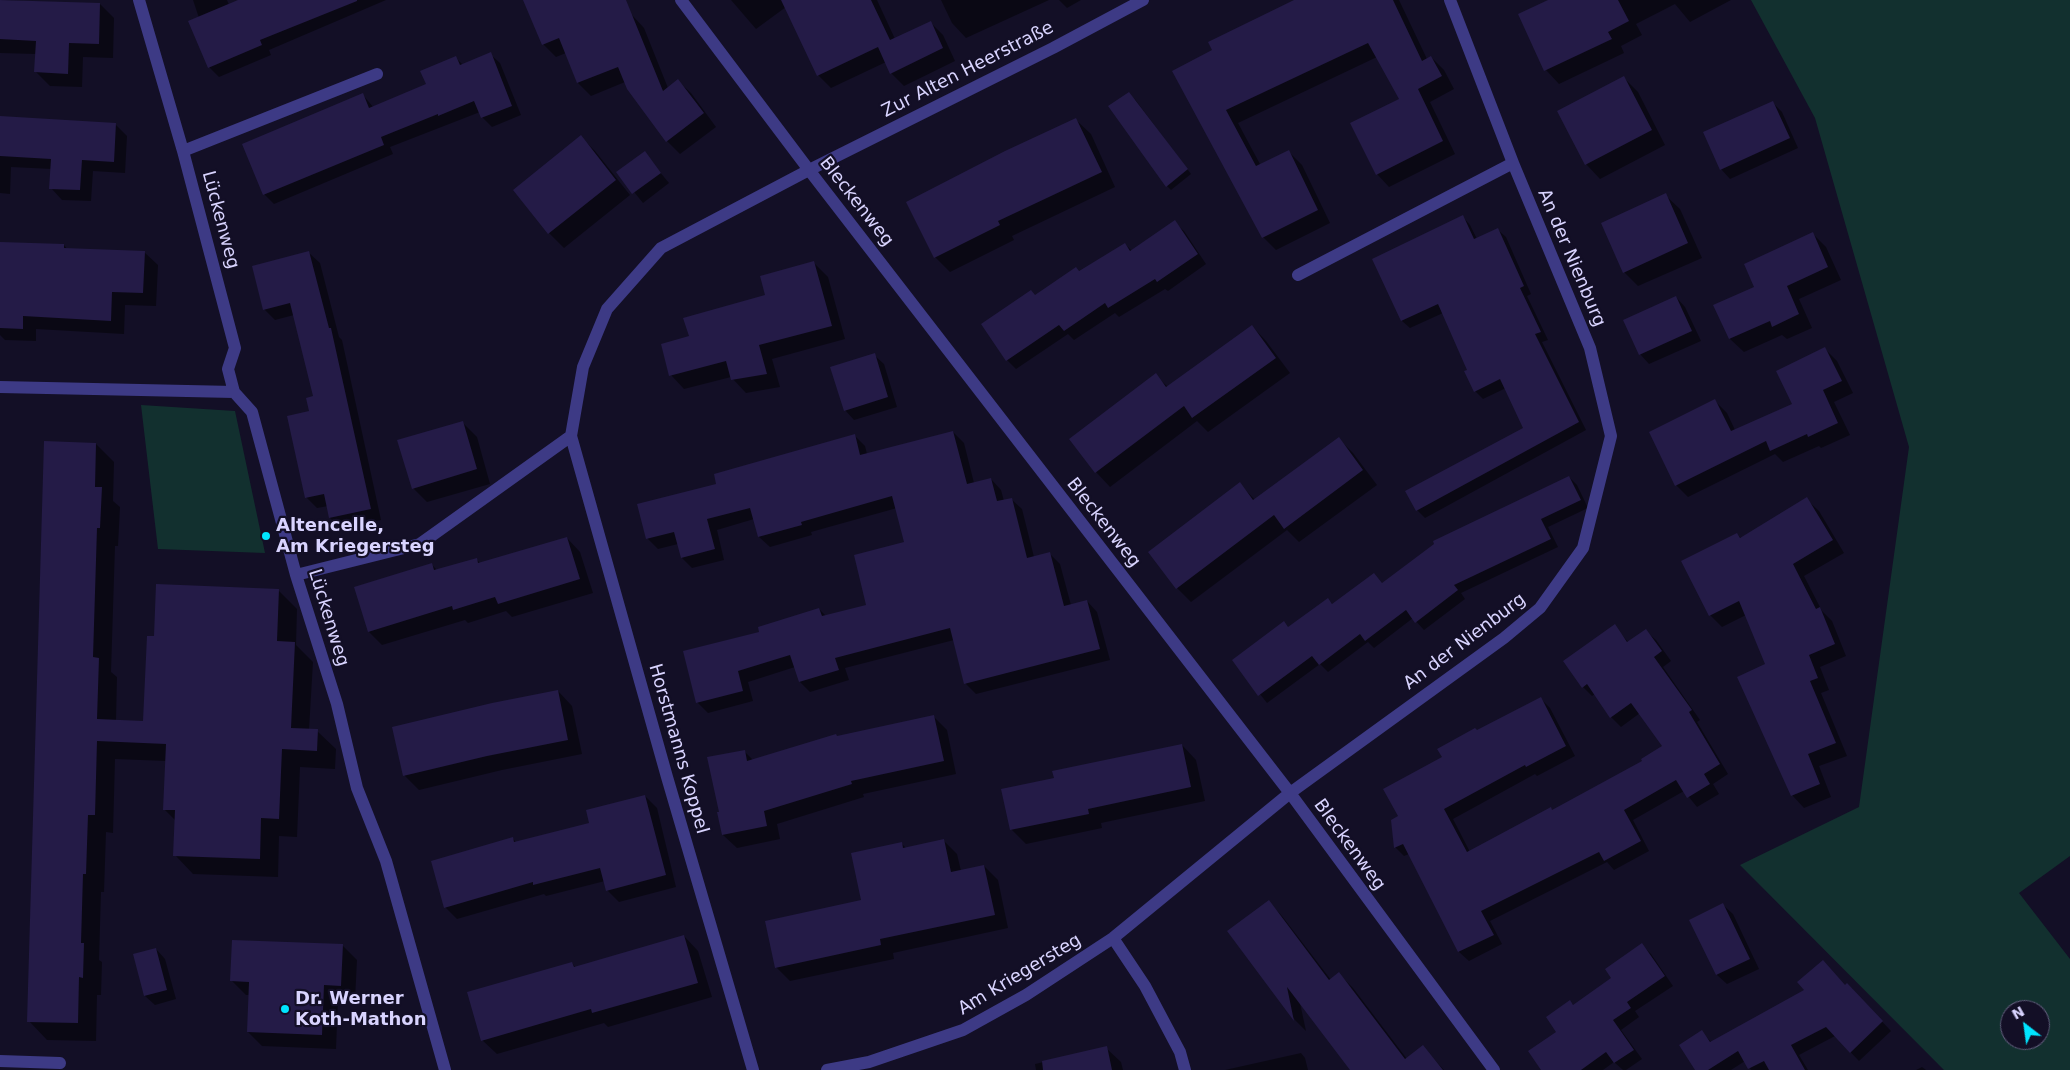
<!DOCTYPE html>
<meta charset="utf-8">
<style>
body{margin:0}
#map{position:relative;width:2070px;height:1070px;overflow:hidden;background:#130f26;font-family:"DejaVu Sans",sans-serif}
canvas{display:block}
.north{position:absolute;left:2000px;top:1000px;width:50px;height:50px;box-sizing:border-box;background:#130f26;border:1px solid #625e7d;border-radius:50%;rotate:330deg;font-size:14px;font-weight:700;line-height:20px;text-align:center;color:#d9d4ff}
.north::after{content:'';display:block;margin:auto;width:18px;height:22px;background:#00e5ff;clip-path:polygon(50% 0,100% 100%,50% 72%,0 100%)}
</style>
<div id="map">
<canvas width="2070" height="1070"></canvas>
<div class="north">N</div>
</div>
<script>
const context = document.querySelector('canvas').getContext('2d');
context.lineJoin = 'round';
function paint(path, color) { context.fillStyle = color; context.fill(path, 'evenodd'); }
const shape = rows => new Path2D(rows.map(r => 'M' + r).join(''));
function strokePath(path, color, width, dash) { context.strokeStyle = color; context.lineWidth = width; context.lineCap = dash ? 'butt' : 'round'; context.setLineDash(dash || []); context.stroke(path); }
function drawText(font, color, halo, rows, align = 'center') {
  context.font = font + ' "DejaVu Sans",sans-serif'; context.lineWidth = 4.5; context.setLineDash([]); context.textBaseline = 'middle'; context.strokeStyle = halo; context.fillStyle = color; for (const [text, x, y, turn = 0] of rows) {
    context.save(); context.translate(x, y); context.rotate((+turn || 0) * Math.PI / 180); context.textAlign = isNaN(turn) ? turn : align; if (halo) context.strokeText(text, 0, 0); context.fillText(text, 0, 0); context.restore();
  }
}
const green = shape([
 [1751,0,2070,0,2070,856,2019,893,2070,959,2070,1070,1944,1070,1740,865,1859,807,1909,447,1815,118],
 [2010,1010,2040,1010,2040,1040,2010,1040],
 [141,405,235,411,265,553,158,549]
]);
const shadow = shape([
 [0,0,100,4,114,18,113,58,83,57,82,87,50,86,36,72,36,54,0,53],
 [193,0,227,0,229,5,241,0,386,0,269,50,271,55,219,77,209,67,199,18],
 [525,0,611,0,632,15,644,28,668,88,678,81,691,93,716,127,680,154,667,141,625,82,591,96,578,83,566,53,556,57,543,44],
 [731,0,787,0,790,4,756,29],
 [828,0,877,0,895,39,931,23,943,35,955,61,904,86,891,73,886,62,831,88,818,75,791,18],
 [941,0,1049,0,966,38,952,23],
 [1059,0,1081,0,1067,8],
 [1313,0,1399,0,1427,59,1431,57,1444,70,1454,89,1430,102,1455,154,1389,187,1377,174,1400,100,1377,57,1238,123,1261,166,1289,152,1302,165,1330,223,1276,250,1263,237,1173,72],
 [1551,0,1731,0,1690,22,1675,4,1636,24,1642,35,1621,46,1624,53,1559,84,1546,70],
 [490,54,500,63,521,115,492,127,482,117,480,112,390,147,393,154,274,204,264,194,363,95,374,108,427,85,456,58,463,65],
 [1624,78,1638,92,1665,145,1600,179,1586,164],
 [1134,98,1191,174,1171,190,1167,186],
 [1772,102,1782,112,1798,148,1730,179,1721,169],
 [0,118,115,124,127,136,125,173,93,171,91,201,62,200,51,188,52,169,11,167,10,194,0,193],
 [1076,120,1091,134,1115,187,1012,236,1014,240,950,272,935,257],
 [581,137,595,151,630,195,564,248,549,233,515,190],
 [644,153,669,183,643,203,618,172],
 [1665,195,1680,209,1702,258,1638,286,1624,272],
 [1463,217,1470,225,1477,239,1498,230,1506,237,1531,294,1527,296,1548,340,1542,342,1586,430,1425,518,1417,510,1525,428,1506,388,1483,399,1475,391,1469,371,1443,313,1410,328,1402,321,1374,259],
 [1174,222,1184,231,1206,264,1168,291,1165,289,1119,317,1115,313,1074,340,1068,334,1016,369,1007,360,1036,296,1125,244,1132,251],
 [1813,234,1826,247,1841,280,1799,299,1812,328,1787,339,1782,335,1744,352,1730,339,1715,305,1756,287],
 [64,245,68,250,144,252,158,265,156,306,125,305,124,334,36,329,36,341,5,340,0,335,0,258],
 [309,253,320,263,339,337,342,340,381,520,341,528,330,518,328,506,317,508,306,497,311,412,315,397,294,315,275,320,264,309],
 [814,263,828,277,845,339,772,359,780,387,746,393,731,377,684,389,671,375,690,337,767,296],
 [1676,297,1685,307,1701,341,1649,364,1640,354],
 [1252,326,1266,341,1290,373,1208,432,1197,421,1110,487,1096,472,1155,375,1168,387],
 [1825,349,1837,361,1853,393,1834,402,1850,435,1821,448,1819,446,1783,462,1775,454,1688,497,1676,485,1715,401,1727,413,1735,430,1794,404],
 [874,355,884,364,897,407,854,420,845,410],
 [462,422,477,437,490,484,427,502,413,488],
 [953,432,964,443,974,483,991,479,1001,490,1004,501,1011,499,1022,509,1034,557,1049,553,1060,564,1071,605,1087,601,1097,612,1110,660,976,694,966,684,954,640,845,668,849,680,810,692,800,682,795,667,748,682,753,701,708,713,697,702,761,632,819,609,827,617,868,606,906,543,897,508,811,532,812,535,770,547,759,537,754,519,717,530,724,560,692,568,682,558,678,544,658,549,648,539,639,505,718,485,854,435,865,446,867,454],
 [1339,439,1353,453,1377,485,1299,542,1287,530,1191,602,1177,588,1240,484,1255,500],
 [96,444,114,462,113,501,120,507,118,546,115,546,111,672,117,677,116,721,144,723,155,637,279,591,297,609,296,645,313,662,309,730,317,731,336,749,335,769,300,767,297,837,279,836,278,877,193,874,175,855,176,821,164,809,166,761,115,759,113,833,106,832,104,892,101,892,99,960,102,962,101,995,97,995,96,1041,47,1040,29,1021],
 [1569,477,1577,485,1588,508,1548,527,1558,547,1461,593,1465,599,1424,630,1413,618,1374,648,1368,642,1328,672,1320,664,1267,703,1233,660,1289,628,1328,599,1333,605,1374,575,1383,584],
 [1806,499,1819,511,1844,553,1804,576,1822,611,1832,621,1846,656,1820,667,1829,690,1821,693,1847,756,1819,766,1831,797,1804,808,1792,795,1766,665,1746,615,1722,627,1710,615,1737,534,1742,539],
 [567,538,580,552,593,593,512,617,506,611,468,623,465,620,382,645,369,632,432,565,438,571,476,559,481,564],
 [1614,626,1629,643,1646,631,1656,640,1671,661,1663,667,1700,720,1697,722,1728,774,1713,784,1719,794,1697,807,1684,791,1633,820,1649,851,1614,870,1607,862,1490,921,1502,944,1469,961,1459,952,1409,854,1404,856,1395,847,1399,817,1443,758,1477,731,1540,698,1550,708,1575,756,1537,776,1535,774,1453,819,1470,852,1553,811,1643,762,1664,747,1640,713,1621,727,1611,717,1595,694,1592,696,1583,687],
 [558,691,572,706,582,754,502,770,419,790,405,776,393,728],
 [933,716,947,730,956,774,863,794,864,797,777,824,780,839,737,848,723,835,721,812,744,751,754,761,838,737],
 [1182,745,1196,760,1205,801,1101,823,1102,828,1026,844,1011,829,1055,779],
 [645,796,657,808,676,887,619,902,607,890,605,881,546,896,544,894,457,919,445,907,513,839,517,843,591,824],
 [943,840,957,854,961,871,984,866,998,880,1008,928,893,953,894,959,790,981,776,967,862,901,901,843,906,848],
 [1269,902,1282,916,1331,980,1339,974,1353,988,1407,1059,1423,1047,1444,1070,1351,1070,1300,1003,1306,1031,1295,1020,1229,931],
 [1723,905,1733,914,1759,969,1727,984,1717,975,1691,920],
 [684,936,698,951,712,997,608,1027,604,1023,497,1054,482,1040,572,963,576,968],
 [342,945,357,960,355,1000,338,999,336,1049,262,1046,248,1032,249,995,246,995,232,981],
 [1642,945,1651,954,1673,986,1635,1011,1639,1017,1621,1030,1642,1059,1626,1070,1623,1070,1614,1062,1603,1070,1542,1070,1570,1002,1574,1006,1613,979],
 [156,949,165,959,176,999,155,1005,145,996],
 [1845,986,1856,994,1891,1031,1859,1061,1835,1036,1799,1055,1808,1070,1751,1070,1745,1061,1731,1070,1696,1070,1702,1032,1712,1043],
 [1106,1048,1121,1062,1123,1070,1036,1070,1035,1064],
 [1301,1053,1305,1058,1308,1070,1225,1070],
 [1922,1067,1926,1070,1916,1070]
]);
const building = shape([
 [0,0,100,3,99,44,69,43,68,74,34,72,36,41,0,39],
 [238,0,357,0,357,1,260,40,262,45,208,68,188,21],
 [523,0,626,0,663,91,678,79,704,113,666,142,627,89,618,67,577,83,559,38,542,45],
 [781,0,871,0,890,40,931,21,943,48,890,74,878,47,817,76],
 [1294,0,1393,0,1422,61,1431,56,1442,76,1418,89,1443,141,1376,175,1350,123,1399,99,1368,43,1226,110,1256,166,1289,150,1318,210,1262,238,1172,71,1212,50,1208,42],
 [1548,0,1618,0,1629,21,1608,32,1612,39,1544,71,1518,14],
 [491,52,512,106,481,118,474,101,438,116,438,114,381,137,384,145,263,195,242,144,363,93,369,108,426,84,420,71,456,56,460,65],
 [1624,76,1652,130,1585,165,1557,111],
 [1129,92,1188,169,1166,187,1108,106],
 [1773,101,1790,138,1720,170,1703,132],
 [0,116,116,123,114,162,82,160,80,190,49,189,51,159,0,156],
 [1076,118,1102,172,998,221,1000,225,934,258,906,202,1005,151],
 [581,135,616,180,548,234,513,190],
 [645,151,661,173,632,194,616,172],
 [1666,193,1688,243,1623,273,1601,223],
 [1463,215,1474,239,1498,228,1524,286,1520,288,1541,332,1535,334,1579,422,1416,511,1405,491,1523,428,1500,379,1474,392,1464,371,1467,370,1438,304,1401,321,1372,259],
 [1175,220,1198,254,1157,282,1155,279,1108,308,1105,303,1064,331,1059,325,1006,361,981,324,1031,290,1035,295,1076,267,1079,271,1125,243,1130,251],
 [1813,232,1828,267,1787,286,1799,314,1772,327,1770,321,1729,339,1713,305,1754,287,1744,264],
 [0,242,64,244,64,248,145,251,143,293,112,292,111,321,23,316,23,329,0,328],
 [309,251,329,328,331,328,371,509,329,518,324,494,305,498,287,416,309,411,306,398,313,396,290,303,263,310,252,266],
 [814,261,832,326,759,345,767,374,731,380,726,361,669,376,661,344,689,336,683,318,765,295,760,276],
 [1676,296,1692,331,1639,355,1623,320],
 [1252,325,1276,358,1192,418,1184,406,1095,473,1069,439,1156,373,1166,387],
 [1825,347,1842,381,1823,390,1838,423,1808,437,1807,434,1770,451,1766,441,1675,486,1649,432,1715,399,1731,431,1792,404,1776,371],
 [875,353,888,397,844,411,830,367],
 [463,421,477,469,412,489,397,440],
 [953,431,967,484,991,478,997,501,1012,498,1027,558,1050,552,1064,606,1087,600,1100,649,964,684,950,628,835,658,839,670,799,682,790,655,738,671,743,691,696,703,683,651,759,632,758,627,819,608,822,616,866,605,854,555,904,542,892,496,801,522,802,525,758,537,750,508,707,519,715,549,681,558,674,532,646,539,637,504,716,484,714,474,855,434,860,455],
 [1339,437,1363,470,1284,529,1274,515,1176,589,1148,552,1240,482,1253,500],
 [44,441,96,443,95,487,102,487,100,528,97,528,93,657,99,658,97,719,143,721,147,636,154,636,156,584,279,589,277,641,295,642,291,728,318,729,317,751,282,749,279,819,261,818,260,859,173,856,175,810,163,810,166,744,97,741,95,815,88,815,86,874,83,874,81,943,84,943,83,978,79,977,78,1023,27,1022],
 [1569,476,1581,500,1541,519,1551,539,1454,585,1458,590,1415,623,1406,610,1365,641,1360,634,1319,665,1312,656,1258,696,1232,660,1284,621,1288,627,1328,598,1332,604,1374,573,1382,583,1434,544,1433,541],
 [1807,497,1833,540,1793,564,1816,609,1820,607,1835,644,1809,655,1818,678,1810,681,1836,743,1808,754,1820,784,1791,796,1737,677,1765,664,1739,601,1709,616,1681,561,1737,533,1740,538],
 [567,537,580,579,498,604,495,597,453,610,452,606,368,632,354,587,432,563,434,570,477,558,478,563],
 [1615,624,1627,642,1646,629,1662,651,1654,657,1692,710,1689,712,1720,764,1704,774,1710,784,1687,798,1676,780,1624,810,1641,841,1604,861,1599,852,1481,911,1494,935,1458,952,1403,844,1394,848,1391,820,1398,816,1383,789,1442,757,1437,749,1475,728,1477,730,1541,697,1566,746,1526,767,1525,765,1444,809,1467,852,1551,807,1552,810,1642,761,1641,759,1662,746,1631,703,1610,718,1587,684,1582,688,1563,661],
 [558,690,568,740,487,756,403,776,392,727,492,703],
 [934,715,944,761,851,781,852,784,764,811,767,826,722,835,717,812,719,812,707,757,745,750,747,761,836,734,837,736],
 [1182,744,1191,787,1088,809,1089,814,1010,830,1001,789,1054,778,1052,771],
 [645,795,666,875,606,891,600,868,533,885,533,882,444,908,431,861,513,837,514,842,589,823,586,810],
 [944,839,951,872,984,865,995,915,880,939,881,945,775,968,765,921,861,900,851,853,902,842,903,848],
 [1269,900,1329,980,1339,972,1405,1059,1423,1045,1443,1070,1350,1070,1287,987,1294,1021,1227,931],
 [1723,903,1750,959,1716,975,1689,920],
 [684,935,698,983,592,1013,591,1009,481,1041,467,992,572,962,574,967],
 [232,940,343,944,341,986,324,985,322,1035,247,1032,249,982,230,981],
 [1642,943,1665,976,1627,1002,1631,1008,1613,1020,1634,1050,1614,1063,1606,1052,1581,1070,1541,1070,1528,1051,1556,1032,1546,1017,1570,1000,1573,1005,1611,978,1605,969],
 [156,948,167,990,144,996,133,954],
 [1823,960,1845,985,1847,983,1883,1021,1850,1053,1826,1027,1791,1045,1805,1070,1769,1070,1764,1061,1748,1069,1738,1051,1708,1070,1695,1070,1679,1045,1702,1030,1710,1042,1804,990,1797,982],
 [1107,1046,1112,1070,1043,1070,1042,1061]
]);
const street = shape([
 [139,0,183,151,235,348,228,369,234,392,252,412,296,575,337,704,357,788,386,861,445,1070],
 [681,0,809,170,1290,793,1494,1070],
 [183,151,377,74],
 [1298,275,1513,163,1450,0],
 [0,387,234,392],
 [296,575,420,544,571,436],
 [1113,938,1145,986,1180,1052,1185,1070],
 [0,1061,60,1063],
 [753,1070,667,777,571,436,583,367,607,309,661,248,809,170,1053,48,1143,0],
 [827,1070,869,1062,963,1030,1026,995,1113,938,1290,793,1504,638,1540,608,1583,548,1611,436,1590,348,1513,163]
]);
const markers = [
 [266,536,5,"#00e5ff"],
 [285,1009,5,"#00e5ff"]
];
const streetNames = [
 ["Zur Alten Heerstraße",968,70,-27],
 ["Bleckenweg",856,202,52],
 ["Lückenweg",220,220,75],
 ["An der Nienburg",1571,258,67],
 ["Bleckenweg",1103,523,52],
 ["Lückenweg",328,618,73],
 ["An der Nienburg",1465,642,-37],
 ["Horstmanns Koppel",678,749,74],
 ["Bleckenweg",1349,845,54],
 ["Am Kriegersteg",1020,975,-31]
];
const poiNames = [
 ["Altencelle,",276,526],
 ["Am Kriegersteg",276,547],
 ["Dr. Werner",295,999],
 ["Koth-Mathon",295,1020]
];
paint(green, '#12302f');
paint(shadow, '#0007');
paint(building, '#241b47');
strokePath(street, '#3d3a85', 12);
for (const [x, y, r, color] of markers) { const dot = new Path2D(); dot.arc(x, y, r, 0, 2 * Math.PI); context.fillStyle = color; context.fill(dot); strokePath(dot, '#130f26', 2); }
drawText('18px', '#d9d4ff', '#130f26', streetNames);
drawText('bold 18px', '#d9d4ff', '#130f26', poiNames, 'left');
</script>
